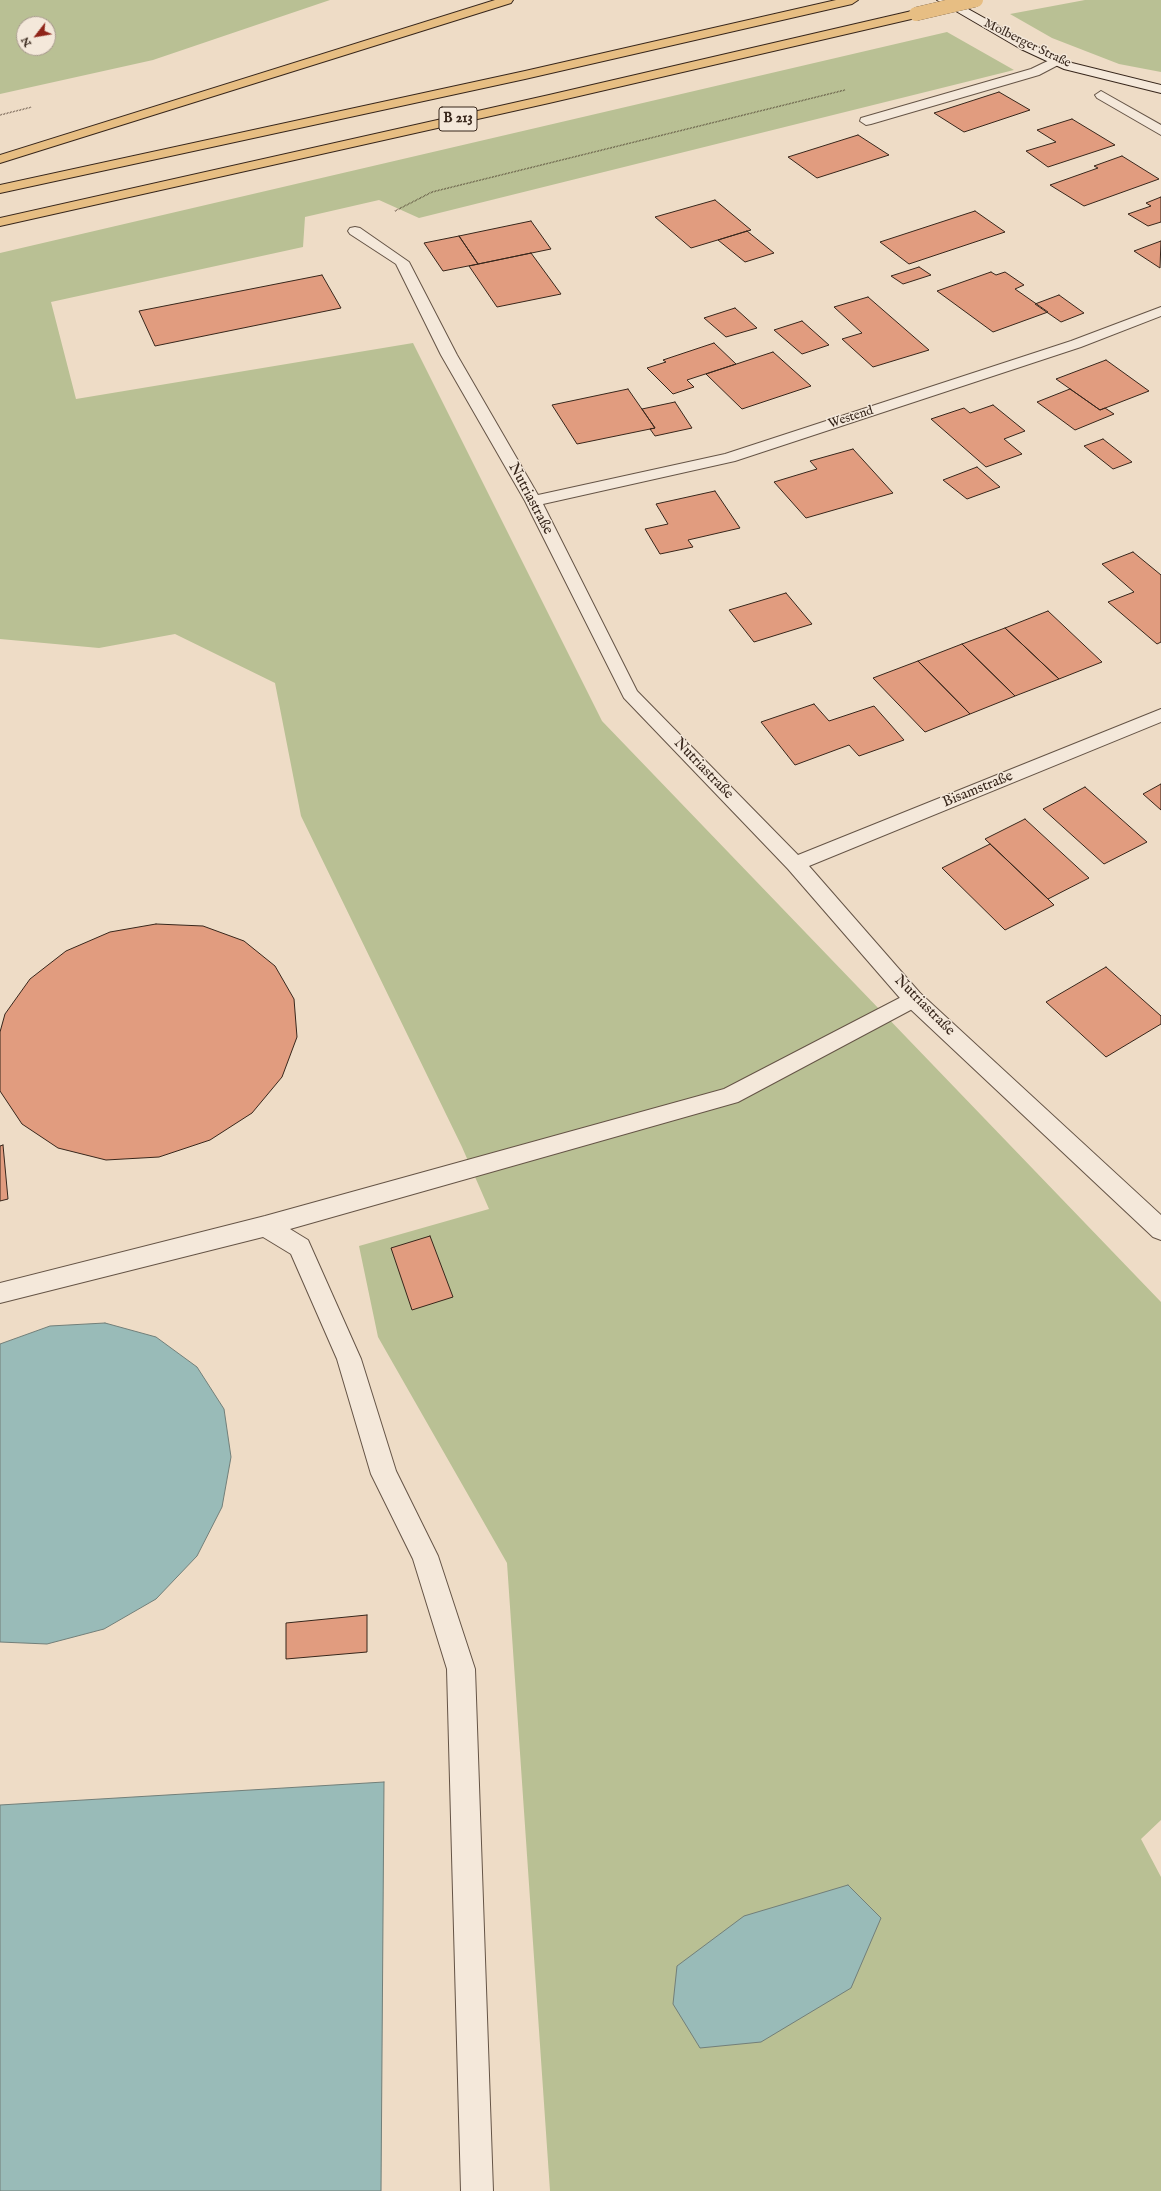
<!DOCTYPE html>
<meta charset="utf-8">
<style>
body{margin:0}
#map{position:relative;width:1161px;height:2191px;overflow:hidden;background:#eedcc6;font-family:"IM FELL English",serif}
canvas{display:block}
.north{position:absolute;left:16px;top:16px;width:40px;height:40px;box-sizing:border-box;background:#f4e8da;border:1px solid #a89a8e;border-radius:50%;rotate:239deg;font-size:11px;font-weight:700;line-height:16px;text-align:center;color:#37261b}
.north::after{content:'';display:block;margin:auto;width:14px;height:18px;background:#8f2418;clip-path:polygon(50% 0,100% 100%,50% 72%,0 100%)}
</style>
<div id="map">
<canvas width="1161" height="2191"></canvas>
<div class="north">N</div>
</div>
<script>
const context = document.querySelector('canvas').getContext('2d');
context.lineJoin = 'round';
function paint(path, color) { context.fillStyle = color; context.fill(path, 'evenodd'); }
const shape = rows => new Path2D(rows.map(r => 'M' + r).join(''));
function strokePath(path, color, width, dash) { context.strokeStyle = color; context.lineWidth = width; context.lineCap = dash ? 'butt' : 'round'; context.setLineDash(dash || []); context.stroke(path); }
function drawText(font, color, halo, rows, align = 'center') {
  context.font = font + ' "IM FELL English",serif'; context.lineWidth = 3; context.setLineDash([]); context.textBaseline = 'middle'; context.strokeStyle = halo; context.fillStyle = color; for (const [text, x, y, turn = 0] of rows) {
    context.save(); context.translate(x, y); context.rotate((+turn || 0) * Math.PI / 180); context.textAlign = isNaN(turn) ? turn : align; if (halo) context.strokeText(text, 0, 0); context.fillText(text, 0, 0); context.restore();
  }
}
const green = shape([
 [0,0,330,0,153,60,0,94],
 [24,24,48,24,48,48,24,48],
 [1085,0,1161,0,1161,72,1119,64,1052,38,1010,14],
 [947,32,1014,70,419,218,379,200,305,217,303,247,51,302,76,399,413,343,602,721,1161,1302,1161,1820,1141,1839,1161,1877,1161,2191,550,2191,507,1563,378,1337,359,1246,489,1209,462,1147,301,816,275,683,175,634,99,648,0,639,0,253]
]);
const water = shape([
 [105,1323,156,1337,197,1367,224,1409,231,1457,222,1507,197,1556,156,1599,104,1629,47,1644,0,1642,0,1344,50,1326,105,1323],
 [384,1782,381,2191,0,2191,0,1805,384,1782],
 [848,1885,881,1918,851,1988,761,2042,700,2048,673,2004,677,1966,744,1916,848,1885]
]);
const building = shape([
 [999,92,1030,110,964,132,934,113,999,92],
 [1072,119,1115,145,1048,167,1026,151,1056,142,1037,130,1072,119],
 [858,135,889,155,817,178,788,157,858,135],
 [1122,156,1159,179,1084,206,1050,185,1098,168,1094,166,1122,156],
 [1161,197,1161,222,1148,226,1128,214,1151,206,1146,203,1161,197],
 [715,200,751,230,691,248,655,217,715,200],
 [975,211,1005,232,909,264,880,242,975,211],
 [531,221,551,249,478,264,459,236,531,221],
 [747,231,774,253,745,262,718,240,747,231],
 [459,236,478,264,443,271,424,243,459,236],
 [1161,241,1160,268,1134,251,1161,241],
 [531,253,561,294,497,307,469,266,531,253],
 [919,267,931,275,903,284,891,276,919,267],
 [991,272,996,275,1005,272,1024,285,1015,289,1048,312,993,332,937,291,991,272],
 [322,275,341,308,155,346,139,311,322,275],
 [1059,295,1084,313,1061,322,1035,304,1059,295],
 [868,297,929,350,873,367,842,339,862,333,834,307,868,297],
 [735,308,757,328,726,337,704,318,735,308],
 [802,321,829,345,802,354,774,330,802,321],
 [714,343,736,364,687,380,694,387,673,394,647,368,666,362,663,360,714,343],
 [773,352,811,386,742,409,706,374,773,352],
 [1106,360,1149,391,1100,410,1056,379,1106,360],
 [628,389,655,428,577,444,552,405,628,389],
 [1070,389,1100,410,1105,408,1114,414,1075,430,1037,402,1070,389],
 [675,402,692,428,655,436,650,429,655,428,642,409,675,402],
 [993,405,1025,431,1004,439,1022,454,986,467,931,419,964,408,970,413,993,405],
 [1103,439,1132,462,1113,469,1084,446,1103,439],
 [853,449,893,493,806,518,774,482,817,469,810,461,853,449],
 [977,467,1000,487,967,499,943,480,977,467],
 [715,491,740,528,688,540,693,547,660,554,645,529,668,524,656,504,715,491],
 [1133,552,1161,575,1161,642,1157,644,1108,602,1134,592,1102,564,1133,552],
 [786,593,812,624,754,642,729,610,786,593],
 [1048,611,1102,662,1059,679,1005,628,1048,611],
 [1005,628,1059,679,1015,696,962,644,1005,628],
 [962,644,1015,696,970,714,918,661,962,644],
 [918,661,970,714,925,732,873,678,918,661],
 [814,704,829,721,874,706,904,740,859,756,849,745,795,765,761,722,814,704],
 [1161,784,1161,810,1143,794,1161,784],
 [1085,787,1147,842,1104,864,1043,809,1085,787],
 [1025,819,1089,878,1048,899,985,839,1025,819],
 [990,844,1048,899,1054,905,1005,930,942,868,990,844],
 [156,924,203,926,244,941,275,966,294,999,297,1037,282,1077,252,1113,210,1140,159,1157,106,1160,58,1148,22,1124,0,1091,0,1032,5,1014,30,979,66,951,110,932,156,924],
 [1106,967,1161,1016,1161,1024,1106,1057,1046,1002,1106,967],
 [3,1145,8,1199,0,1201,0,1146,3,1145],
 [430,1236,453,1297,412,1310,391,1248,430,1236],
 [367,1615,367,1652,286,1659,286,1623,367,1615]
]);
const path = shape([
 [0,115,32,107],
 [395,211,432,192,845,90]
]);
const lane = shape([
 [1056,57,1060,58,1062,61,1060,64,1039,75,871,124,866,125,860,121,861,118,1031,69,1056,57],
 [913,991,920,993,924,999,920,1005,738,1102,290,1229,308,1240,361,1359,396,1471,438,1556,475,1669,493,2191,461,2191,447,1669,413,1559,371,1474,337,1359,291,1254,263,1237,0,1303,0,1283,265,1216,724,1089,913,991]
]);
const street = shape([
 [1101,91,1161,125,1161,135,1097,98,1095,95,1101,91],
 [355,227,360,228,409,262,457,355,538,495,725,454,1071,341,1161,307,1161,316,1081,347,735,461,543,504,637,691,798,855,1161,709,1161,722,809,866,920,993,1161,1215,1161,1240,1153,1237,906,1005,788,869,624,698,525,501,441,355,396,264,350,234,348,231,350,228,355,227]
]);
const secondary = shape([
 [937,0,952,0,1029,43,1072,63,1161,85,1161,93,1064,69,1021,49,937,0]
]);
const highway = shape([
 [495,0,513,0,511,3,0,163,0,155,495,0],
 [836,0,858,0,852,4,525,79,0,193,0,185,525,71,836,0],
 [916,10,922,14,920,17,549,103,0,226,0,218,549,95,916,10]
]);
const highwayBridge = shape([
 [916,14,976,0]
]);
const farStreetnames = [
 ["Molberger Straße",1027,44,26],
 ["Westend",851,418,-18]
];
const shields = [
 [458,119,38]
];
const shieldNames = [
 ["B 213",458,119]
];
const streetNames = [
 ["Nutriastraße",530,499,62],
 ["Nutriastraße",703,769,46],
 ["Bisamstraße",978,790,-22],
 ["Nutriastraße",924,1006,45]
];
paint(green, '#b9c094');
paint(water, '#99bbb8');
strokePath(water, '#727f79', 1);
paint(building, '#e19c7f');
strokePath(building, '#37261b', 1);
strokePath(lane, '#655446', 2);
strokePath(street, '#655446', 2);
strokePath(secondary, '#37261b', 2);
strokePath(highway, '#37261b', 2);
strokePath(path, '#37261b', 1.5, [0.5, 1]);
paint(lane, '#f4e8da');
paint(street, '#f4e8da');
paint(secondary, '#f4e8da');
paint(highway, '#e7be83');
strokePath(highwayBridge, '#37261b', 14, []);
strokePath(highwayBridge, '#e7be83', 14);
drawText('13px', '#37261b', '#f4e8da', farStreetnames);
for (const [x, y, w] of shields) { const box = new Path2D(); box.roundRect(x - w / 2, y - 12, w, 24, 3); context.fillStyle = '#f4e8da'; context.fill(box); strokePath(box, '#37261b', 1); }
drawText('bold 14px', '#37261b', null, shieldNames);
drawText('15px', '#37261b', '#f4e8da', streetNames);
</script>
